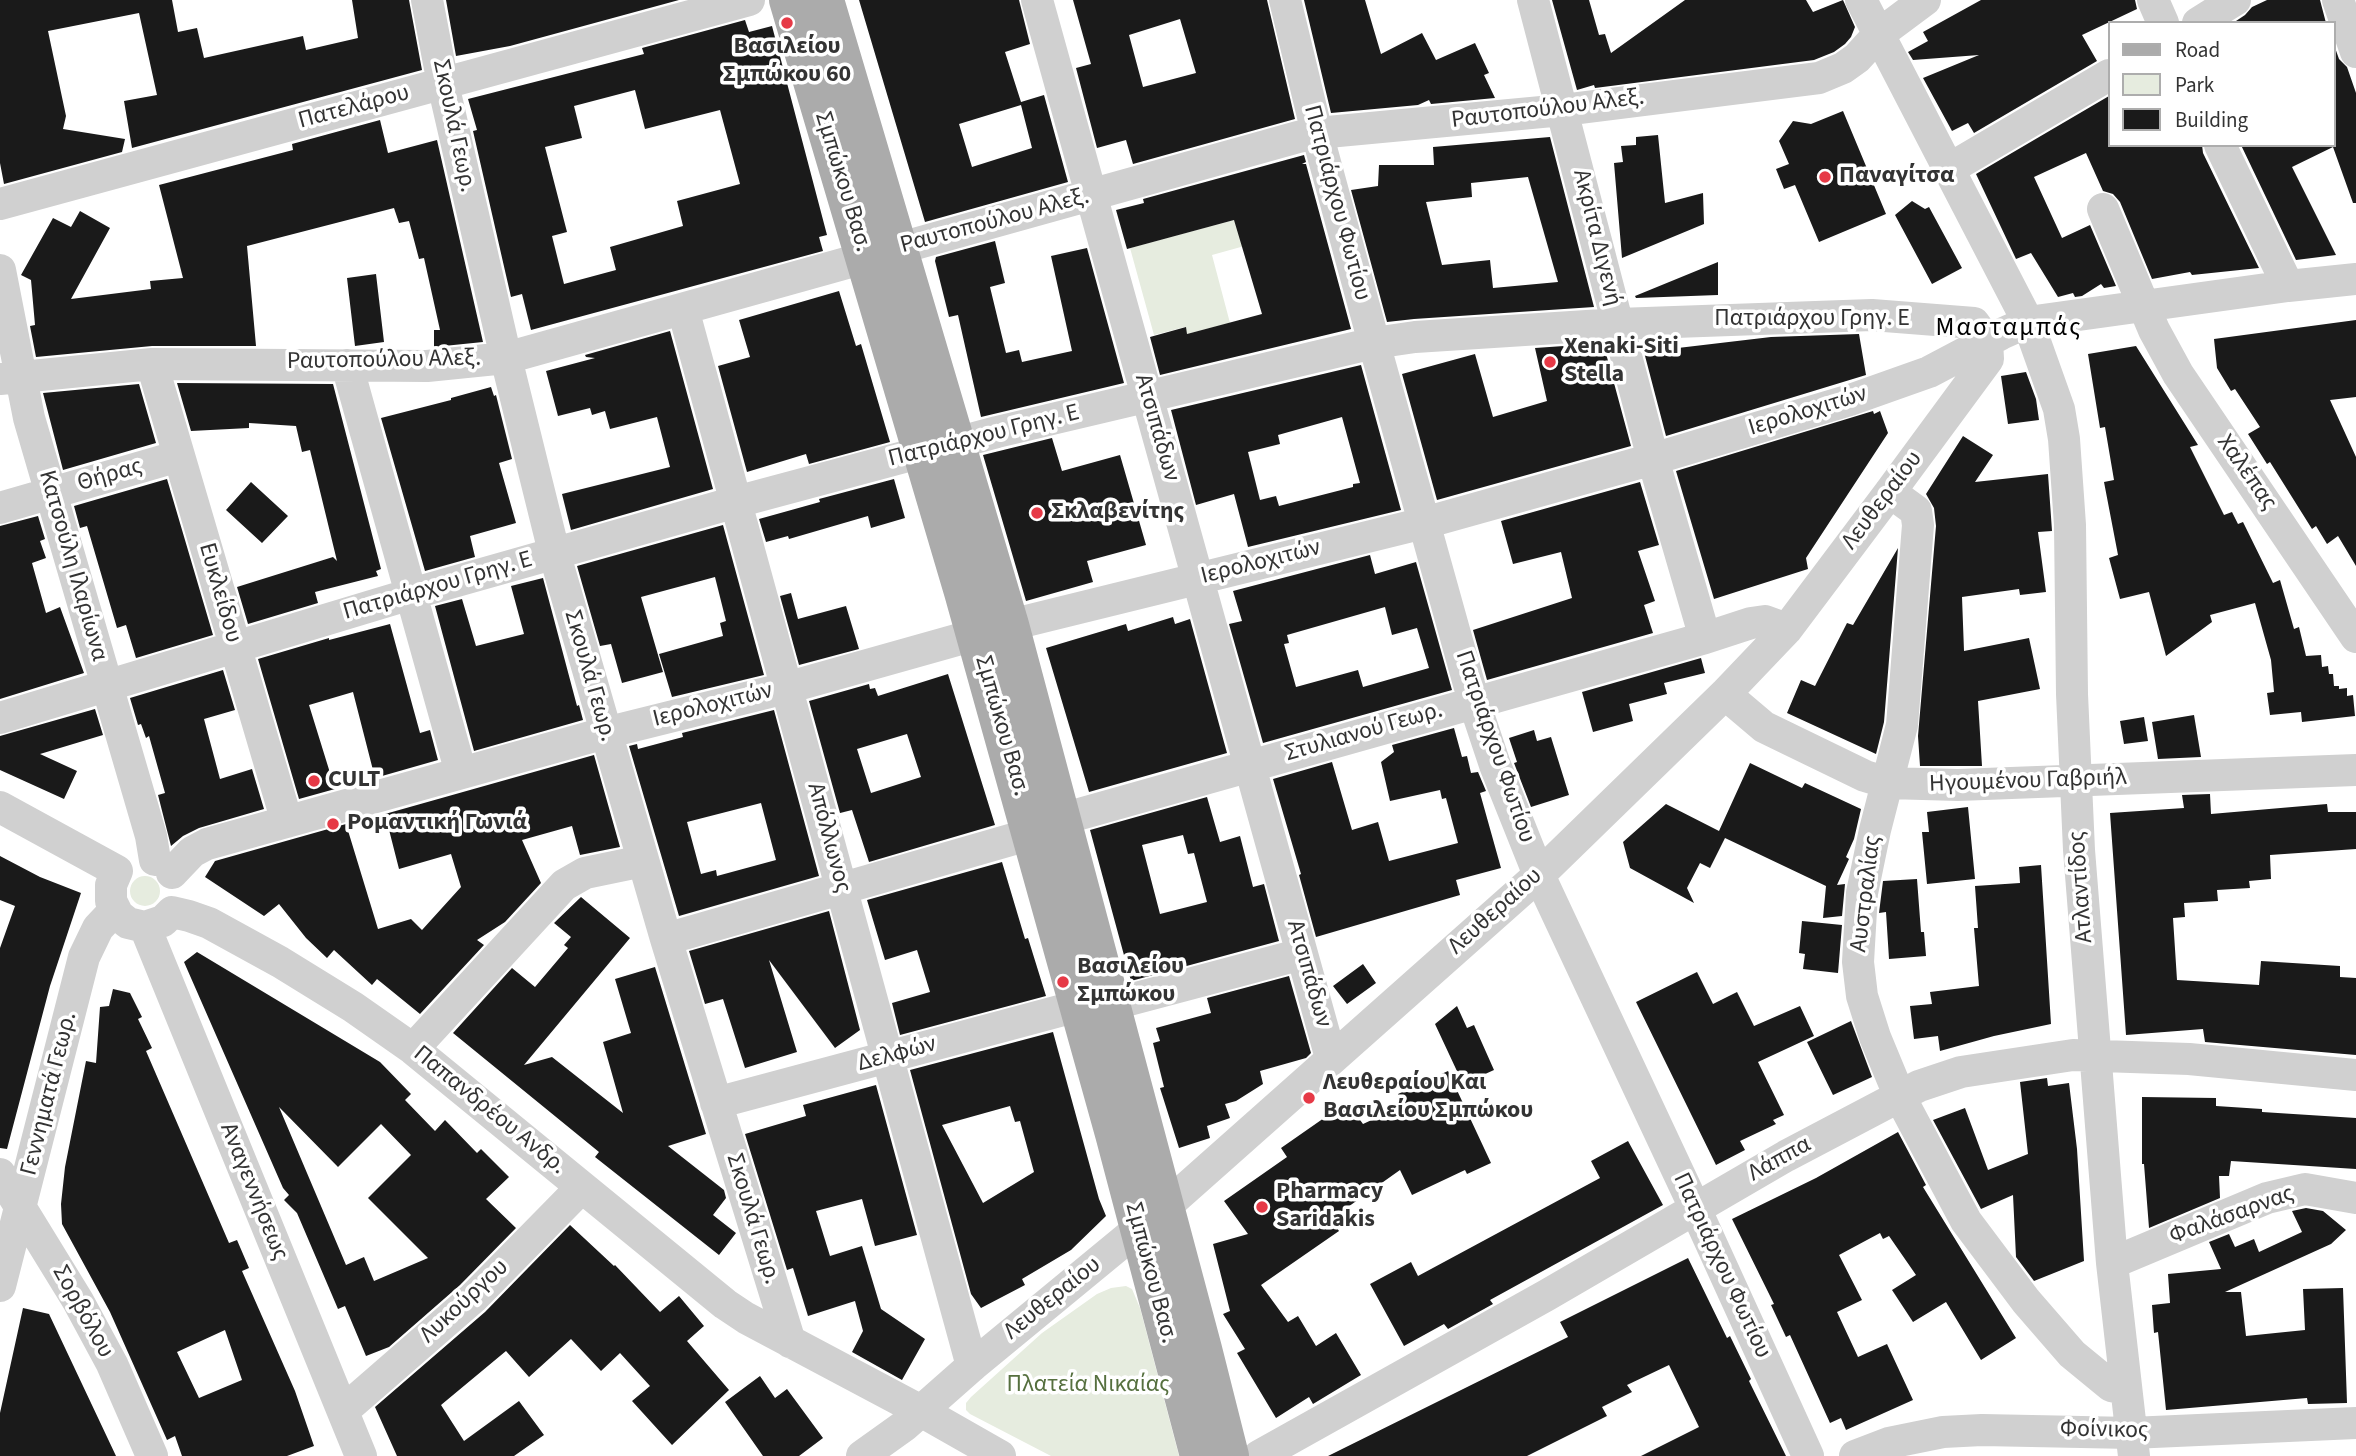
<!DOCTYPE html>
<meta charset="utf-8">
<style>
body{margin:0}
#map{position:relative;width:2356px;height:1456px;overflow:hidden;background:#fff;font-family:"Source Sans 3",sans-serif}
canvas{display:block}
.legend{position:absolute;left:2108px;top:21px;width:228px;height:126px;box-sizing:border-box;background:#fff;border:2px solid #adadad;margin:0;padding:9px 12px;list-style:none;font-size:21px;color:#333}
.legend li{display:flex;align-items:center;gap:14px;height:35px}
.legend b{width:35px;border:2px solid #adadad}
</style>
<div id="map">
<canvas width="2356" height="1456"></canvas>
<ul class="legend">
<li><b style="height:9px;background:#ababab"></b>Road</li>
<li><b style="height:19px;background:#e6ecdf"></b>Park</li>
<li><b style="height:19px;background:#1a1a1a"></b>Building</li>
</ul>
</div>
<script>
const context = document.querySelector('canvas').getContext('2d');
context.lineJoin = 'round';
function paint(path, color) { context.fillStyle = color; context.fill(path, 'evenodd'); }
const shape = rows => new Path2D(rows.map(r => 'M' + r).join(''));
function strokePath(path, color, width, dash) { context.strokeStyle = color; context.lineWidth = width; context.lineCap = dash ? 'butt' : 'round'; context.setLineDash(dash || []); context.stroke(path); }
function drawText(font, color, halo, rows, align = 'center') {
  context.font = font + ' "Source Sans 3",sans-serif'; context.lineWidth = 7; context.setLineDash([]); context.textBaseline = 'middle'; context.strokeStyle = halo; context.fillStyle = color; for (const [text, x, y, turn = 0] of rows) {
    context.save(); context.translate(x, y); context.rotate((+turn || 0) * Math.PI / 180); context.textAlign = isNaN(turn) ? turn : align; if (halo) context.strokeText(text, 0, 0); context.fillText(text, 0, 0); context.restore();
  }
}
const green = shape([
 [1241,218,1248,245,1212,255,1230,323,1187,334,1185,327,1154,335,1130,248],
 '130 891a15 15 0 1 1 30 0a15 15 0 1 1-30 0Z',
 [1126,1286,1132,1289,1140,1308,1179,1456,1051,1456,970,1414,966,1410,966,1403,971,1397,1042,1333,1097,1294,1111,1288]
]);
const building = shape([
 [0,0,172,0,178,32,197,28,204,58,303,36,306,50,358,38,352,0,409,0,422,70,132,148,124,101,157,95,139,13,48,31,66,116,63,129,125,139,122,152,4,184,0,163],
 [446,0,679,0,510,46,456,56],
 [859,0,1019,0,1030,44,1005,52,1021,102,1044,95,1068,182,925,222],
 [1021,105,1032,148,972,167,959,124],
 [1073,0,1267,0,1295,119,1133,164,1126,140,1097,148,1076,68,1091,64],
 [1180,19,1196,73,1143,87,1129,35],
 [1304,0,1365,0,1381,54,1422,33,1436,60,1475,43,1489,73,1484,75,1495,98,1431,104,1429,100,1418,105,1331,113],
 [1552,0,1589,0,1599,35,1605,34,1611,53,1685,0,1806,0,1813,12,1843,0,1855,27,1851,37,1845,44,1834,52,1814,60,1595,88,1594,85,1577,90],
 [1981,0,2135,0,2137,9,2082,35,2097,61,1974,133,1968,123,1952,131,1923,78,1979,55,1913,60,1908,52,1928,41,1923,32],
 [2267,0,2320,0,2326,23,2233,23,2245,15,2252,7],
 [745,20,749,32,772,26,827,235,819,237,823,251,531,330,522,294,511,297,473,131,477,130,468,99,644,54,642,48],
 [635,90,645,129,720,110,740,184,677,201,683,226,610,247,616,270,564,284,552,236,567,232,545,147,582,138,574,106],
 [2333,42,2339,59,2347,67,2356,93,2356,203,2353,203,2333,147,2292,167,2336,255,2296,260,2241,145,2333,145],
 [2109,96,2109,145,2202,145,2203,153,2259,268,2192,275,2190,272,2152,279,2120,202,2113,194,2103,191,2086,153,2034,177,2062,238,2090,225,2116,286,2104,288,2101,284,2082,296,2075,297,2073,293,2058,297,2031,253,2016,259,1976,174],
 [1843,111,1886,214,1819,242,1795,185,1784,189,1776,169,1789,164,1779,141,1793,121,1811,124],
 [380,120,388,153,437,140,483,342,434,347,434,330,440,330,424,258,419,259,409,221,399,223,394,208,247,246,256,346,152,346,36,357,30,326,35,325,31,280,21,275,53,218,71,227,80,211,110,228,71,299,151,289,150,281,183,278,159,185,293,150,292,144],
 [1658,135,1665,203,1703,193,1704,224,1622,258,1614,163,1623,162,1621,146,1636,145,1636,137],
 [1550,137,1594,307,1414,319,1387,322,1351,190,1378,186,1379,165,1434,165,1433,147],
 [1528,177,1558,282,1493,288,1490,260,1442,265,1426,202,1472,197,1471,183],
 [1304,155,1306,162,1302,164,1306,164,1351,329,1160,375,1150,337,1186,327,1187,334,1262,314,1234,220,1127,249,1116,210,1144,203,1143,199],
 [1912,201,1925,209,1929,207,1962,268,1932,284,1895,215],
 [995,241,1005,283,990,287,1006,353,1019,350,1022,362,1072,351,1051,256,1087,248,1124,383,981,417,958,315,949,317,935,261,936,257],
 [1718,262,1718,295,1636,298,1635,296],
 [376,274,384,342,355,346,347,278],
 [839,291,856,346,861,344,890,442,809,464,806,454,747,472,718,366,750,357,739,320],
 [2356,320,2356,397,2330,400,2356,457,2356,566,2338,536,2327,544,2316,526,2312,529,2270,462,2267,464,2248,434,2260,427,2235,389,2231,391,2217,368,2214,339],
 [670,331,713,489,571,530,562,494,670,467,657,417,610,429,605,411,592,415,590,408,558,416,546,371,595,358,586,357,585,355],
 [1859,334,1866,375,1666,436,1644,352,1771,337],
 [1564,346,1563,347,1604,346,1631,446,1437,500,1402,374,1475,354,1493,417,1547,401,1535,348],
 [2136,346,2198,445,2190,447,2224,515,2232,512,2238,524,2243,522,2273,583,2280,580,2294,629,2299,627,2306,656,2321,655,2322,667,2328,666,2329,674,2333,674,2334,686,2339,686,2339,689,2347,688,2347,696,2353,695,2355,716,2302,722,2301,712,2270,715,2267,693,2274,692,2271,660,2255,603,2210,615,2212,622,2166,656,2149,592,2120,599,2109,558,2118,555,2104,482,2114,480,2105,427,2100,428,2088,354],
 [1361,365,1401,510,1248,547,1234,494,1196,505,1171,410],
 [1342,417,1360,483,1353,484,1353,487,1279,506,1276,496,1260,500,1248,452,1280,444,1278,435],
 [2026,372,2036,399,2039,420,2008,424,2001,376],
 [177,383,333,384,381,569,376,571,378,576,315,592,318,603,248,624,237,587,333,557,337,561,310,450,302,452,296,426,249,423,249,428,191,431],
 [139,384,156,443,63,470,43,393],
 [491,387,494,396,496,395,512,459,499,463,516,523,470,536,475,557,425,571,381,418,451,400,451,398],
 [1873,411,1874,414,1880,411,1888,433,1806,558,1808,569,1714,599,1676,471],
 [1963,436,1993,455,1975,482,2048,474,2052,531,2038,532,2046,592,2020,595,2019,589,1962,597,1964,651,2029,638,2040,689,1978,701,1982,766,1920,766,1918,736,1936,526,1934,508,1926,494],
 [1052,438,1062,471,1120,455,1146,545,1087,561,1093,582,1026,601,983,455],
 [167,479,213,635,136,658,126,625,117,628,87,526,80,528,74,506],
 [894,479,905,518,871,528,868,516,789,539,788,536,766,542,759,519,820,502,819,499],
 [251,482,288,516,262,543,226,510],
 [1640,482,1659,545,1638,551,1655,601,1644,605,1653,633,1487,680,1473,630,1572,598,1561,552,1513,564,1501,521],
 [38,516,45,539,40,541,46,558,32,563,46,613,60,607,84,673,0,699,0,526],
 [723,525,764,675,672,697,659,654,723,636,720,623,726,621,715,577,641,597,663,672,622,683,611,644,600,646,577,566],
 [1898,548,1884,722,1876,754,1787,713,1801,680,1815,686,1847,623,1853,625],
 [1370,555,1375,574,1416,562,1452,690,1263,743,1229,624,1242,621,1233,591],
 [1385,607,1392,635,1417,628,1429,668,1363,687,1358,670,1296,687,1284,644,1289,643,1287,635],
 [543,578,577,706,579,705,583,720,474,751,435,606,462,599,476,646,524,634,511,586],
 [791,593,798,619,846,606,859,649,799,665,780,596],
 [1173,617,1175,624,1190,619,1227,753,1089,792,1046,648,1126,624,1128,631],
 [390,624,420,733,430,730,438,760,375,778,353,692,309,705,335,789,299,799,258,659,329,638,329,640],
 [1701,658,1705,673,1664,683,1667,694,1629,704,1633,721,1593,732,1582,692],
 [223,670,235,710,204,719,220,779,252,769,264,809,199,828,183,836,171,846,158,795,165,793,149,736,146,738,141,724,138,725,130,698],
 [948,674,995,825,869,862,852,810,840,813,809,701,869,684,870,689,875,688,878,696],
 [907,734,921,777,871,793,857,749],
 [95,709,103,735,40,754,77,771,64,799,0,770,0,736],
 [774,710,819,876,679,916,629,746,637,744,638,749,683,737,682,733],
 [761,803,776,860,717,876,716,870,701,874,687,822],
 [2194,715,2201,757,2158,759,2152,722],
 [2144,717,2148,741,2124,744,2120,721],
 [1454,728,1462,757,1467,756,1471,773,1478,772,1486,791,1480,793,1501,868,1456,880,1460,895,1316,937,1299,875,1301,874,1273,779,1332,762,1352,830,1378,822,1389,861,1458,843,1446,798,1442,799,1440,790,1390,801,1381,762,1394,752,1392,745],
 [1534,730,1537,741,1551,737,1569,795,1531,807,1514,763,1517,762,1509,738],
 [594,755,620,847,580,855,572,826,522,840,541,883,505,922,477,940,484,945,420,1014,377,979,372,985,334,950,327,958,306,938,279,904,264,916,205,877,215,861,346,824,378,929,411,919,422,930,461,887,451,854,399,869,385,814],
 [1750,763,1802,788,1805,783,1861,809,1854,839,1846,857,1849,859,1837,885,1845,884,1842,916,1823,918,1826,886,1725,838,1710,868,1700,863,1687,888,1694,903,1630,868,1623,842,1666,804,1719,831],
 [2210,794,2211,814,2327,804,2328,812,2356,812,2356,849,2270,855,2271,879,2249,881,2250,888,2217,890,2218,901,2184,903,2185,917,2173,918,2177,980,2259,985,2261,961,2340,966,2340,977,2356,978,2356,1055,2205,1042,2203,1029,2126,1035,2110,813,2184,808,2182,795],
 [1207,797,1220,842,1240,836,1253,887,1264,884,1279,941,1131,981,1090,830],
 [1183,835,1188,854,1194,853,1207,902,1160,914,1142,845],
 [1968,807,1975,879,1927,884,1922,832,1929,832,1927,812],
 [0,856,40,877,81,893,50,986,7,1149,0,1148,0,948,15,906,0,900],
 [1002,862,1025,939,1028,938,1046,996,900,1035,892,1003,930,992,917,950,885,960,867,900],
 [2041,865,2051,1024,1994,1036,1940,1051,1938,1036,1914,1039,1910,1006,1932,1004,1930,992,1979,986,1974,928,1978,928,1975,886,2020,883,2019,867],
 [1917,879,1921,932,1924,932,1926,956,1889,959,1886,912,1879,913,1883,881],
 [581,897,630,938,524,1065,552,1057,623,1113,603,1042,631,1033,615,979,655,967,706,1134,668,1146,724,1190,726,1198,713,1215,736,1233,719,1255,595,1157,599,1152,453,1033,512,968,535,987,568,948,564,945,571,937,554,923],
 [829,911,860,1030,835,1048,769,960,797,1052,745,1068,723,999,705,1004,689,951],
 [1802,921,1842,925,1838,973,1803,969,1805,954,1799,953],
 [197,952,380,1062,411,1094,405,1100,435,1131,445,1120,477,1153,481,1149,509,1177,486,1199,516,1228,460,1285,389,1347,366,1356,345,1306,338,1309,297,1213,284,1200,289,1195,283,1188,184,962],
 [279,1107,338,1167,381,1124,411,1155,368,1198,428,1258,374,1281,364,1257,346,1265],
 [1363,964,1376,983,1347,1004,1333,986],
 [1697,972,1713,1004,1737,992,1754,1026,1800,1006,1814,1036,1758,1062,1784,1115,1773,1120,1776,1124,1740,1141,1745,1150,1716,1165,1636,1002],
 [1289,976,1311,1053,1306,1058,1260,1071,1263,1084,1236,1101,1225,1104,1230,1118,1207,1126,1210,1138,1179,1148,1160,1088,1164,1087,1153,1043,1160,1041,1156,1028,1211,1013,1207,998],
 [113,989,130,993,142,1017,138,1019,152,1048,146,1051,229,1243,237,1240,249,1268,242,1271,295,1391,314,1446,287,1456,182,1456,175,1436,167,1440,110,1312,62,1224,61,1204,65,1167,86,1061,96,1063,100,1007,109,1006],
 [225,1330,242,1380,199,1398,177,1352],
 [1457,1006,1467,1028,1474,1025,1494,1070,1463,1084,1435,1024],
 [1851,1021,1872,1077,1833,1095,1807,1042],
 [1053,1032,1099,1199,1106,1216,1071,1250,1022,1279,1025,1285,981,1308,971,1294,910,1070],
 [1010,1106,1015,1122,1020,1121,1034,1172,983,1203,942,1125],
 [1448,1071,1491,1163,1467,1174,1465,1170,1412,1195,1400,1170,1331,1219,1339,1231,1261,1285,1288,1322,1298,1316,1316,1346,1336,1333,1361,1375,1313,1404,1309,1397,1276,1418,1237,1353,1245,1349,1223,1314,1230,1311,1213,1244,1248,1234,1224,1201,1287,1157,1281,1148,1347,1102,1363,1124,1404,1105,1398,1094],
 [2047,1078,2048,1086,2069,1083,2077,1149,2084,1261,2034,1281,2016,1257,2013,1195,1981,1209,1933,1120,1965,1108,1988,1170,2028,1154,2020,1082],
 [876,1085,917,1235,875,1246,862,1199,816,1211,830,1256,862,1246,881,1309,925,1339,902,1380,852,1352,863,1331,855,1301,808,1316,793,1268,787,1270,745,1134,806,1116,803,1105],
 [2142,1097,2216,1098,2216,1106,2262,1109,2262,1112,2356,1118,2356,1169,2231,1161,2229,1176,2219,1176,2220,1198,2149,1228,2144,1164,2142,1164],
 [1898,1132,1926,1185,1923,1187,2016,1338,1981,1360,1946,1302,1913,1322,1892,1290,1916,1275,1889,1236,1883,1239,1880,1233,1839,1255,1862,1300,1837,1312,1858,1357,1887,1344,1913,1400,1846,1430,1841,1418,1830,1423,1790,1335,1786,1337,1771,1305,1774,1304,1732,1219,1816,1178],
 [1628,1141,1663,1205,1490,1300,1493,1304,1448,1329,1444,1324,1404,1346,1370,1284,1411,1262,1418,1276,1600,1178,1591,1161],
 [2306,1208,2323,1211,2346,1230,2331,1244,2225,1292,2241,1292,2246,1336,2305,1330,2303,1289,2343,1288,2347,1403,2308,1404,2307,1398,2166,1410,2158,1332,2154,1333,2152,1305,2170,1303,2168,1274,2221,1269,2209,1242,2229,1234,2235,1247,2254,1239,2259,1252,2302,1232,2292,1211],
 [570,1225,614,1266,615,1265,660,1312,679,1296,704,1326,687,1341,729,1390,672,1445,632,1401,650,1386,620,1353,601,1371,571,1339,529,1377,506,1351,441,1405,464,1441,519,1401,544,1435,514,1456,397,1456,375,1407,485,1312],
 [1688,1258,1727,1338,1730,1336,1751,1379,1749,1381,1786,1456,1641,1456,1699,1427,1669,1365,1627,1385,1632,1392,1602,1407,1607,1416,1527,1456,1328,1456,1568,1337,1560,1322],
 [23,1308,49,1314,116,1456,0,1456,0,1413],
 [760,1376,775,1398,787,1389,823,1438,799,1456,763,1456,725,1402]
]);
const minor = shape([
 [427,0,443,84,506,358,554,552,666,939,790,1342],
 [1037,0,1331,1058],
 [1285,0,1317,133,1374,343,1474,702,1495,765,1539,875,1695,1208,1808,1456],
 [1533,0,1653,459,1705,638],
 [1861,0,2028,322,2059,409,2064,439,2070,525,2072,694,2079,850,2112,1263,2134,1456],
 [2153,0,2163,23],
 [2338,0,2356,52],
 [2198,23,2235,0],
 [2220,145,2288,286],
 [1949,169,2109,75],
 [0,204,749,0],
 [2103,209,2154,330,2178,374,2356,637],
 [0,270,29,418,151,836,155,860],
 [683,309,972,1366],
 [152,364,287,822],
 [347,365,461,773],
 [0,379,152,364,427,366,506,358,1298,137,1317,133,1563,110,1819,78,1843,68,1857,58,1878,35,1925,0],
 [1890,492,1916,511,1918,525,1902,725,1875,830,1862,893,1858,962,1862,996,1875,1037,1899,1095,1966,1221,2026,1301,2072,1354,2111,1386,2126,1389],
 [0,508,179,456],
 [1725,694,1764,727,1865,776,1888,783,1958,785,2356,770],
 [0,718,411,594,736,502,997,432,1374,343,1415,337,1618,324,1872,315,1974,323,1987,341],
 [0,807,117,871,111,885,111,901,118,915,128,923,145,927,163,921,172,912,189,916,209,923,280,962,353,1007,413,1049,725,1304,746,1318,921,1411,1000,1456],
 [1062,819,1705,638,1751,623,1765,621,1787,629],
 [172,873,192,852,207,844,605,733,786,688,1010,625,1424,523,1653,459,1850,400,1929,372,2001,334,2028,322,2288,286,2356,279],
 [145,927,361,1456],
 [666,939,1031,834],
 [1110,1005,1302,954],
 [413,1049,564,885,585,873,643,861],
 [716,1103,1078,1006],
 [0,1174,78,1301,112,1364,152,1456],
 [2112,1263,2267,1198,2305,1189,2356,1198],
 [0,1286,84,957,98,928,115,910],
 [343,1411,473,1298,582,1187],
 [862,1456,904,1426,972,1366,1165,1207,1539,875,1725,694,1787,629,1890,492,1988,359,1987,341],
 [1259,1456,1547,1295,1786,1156,1919,1086,1961,1072,2073,1055,2189,1059,2356,1075],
 [1855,1456,1889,1443,1943,1432,1982,1430,2131,1433,2356,1423]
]);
const major = shape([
 [788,0,963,592,1114,1134,1199,1456],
 [825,0,1010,625,1203,1349,1230,1456]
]);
const markers = [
 [787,23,7,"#e63946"],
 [1825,177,7,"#e63946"],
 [1550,362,7,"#e63946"],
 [1037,513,7,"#e63946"],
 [314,781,7,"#e63946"],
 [333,824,7,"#e63946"],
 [1063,982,7,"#e63946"],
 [1309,1098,7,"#e63946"],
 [1262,1207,7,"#e63946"]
];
const poiNames = [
 ["Βασιλείου",787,48,"center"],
 ["Σμπώκου 60",787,76,"center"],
 ["Παναγίτσα",1839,177],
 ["Xenaki-Siti",1564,348],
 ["Stella",1564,376],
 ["Σκλαβενίτης",1051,513],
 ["CULT",328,781],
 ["Ρομαντική Γωνιά",347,824],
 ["Βασιλείου",1077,968],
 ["Σμπώκου",1077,996],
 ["Λευθεραίου Και",1323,1084],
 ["Βασιλείου Σμπώκου",1323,1112],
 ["Pharmacy",1276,1193],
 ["Saridakis",1276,1221]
];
const streetNames = [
 ["Πατελάρου",354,108,-15],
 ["Ραυτοπούλου Αλεξ.",1548,110,-7],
 ["Σκουλά Γεωρ.",453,126,78],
 ["Σμπώκου Βασ.",842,182,73],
 ["Πατριάρχου Φωτίου",1336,203,75],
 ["Ραυτοπούλου Αλεξ.",995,222,-15],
 ["Ακρίτα Διγενή",1596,238,76],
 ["Πατριάρχου Γρηγ. Ε",1812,320],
 ["Ραυτοπούλου Αλεξ.",384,361,-1],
 ["Ιερολοχιτών",1808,412,-17],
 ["Ατσιπάδων",1156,428,74],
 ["Πατριάρχου Γρηγ. Ε",984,437,-14],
 ["Χαλέπας",2246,473,55],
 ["Θήρας",110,476,-16],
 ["Λευθεραίου",1883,501,-53],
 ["Ιερολοχιτών",1261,563,-14],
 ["Κατσούλη Ιλαρίωνα",72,566,74],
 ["Πατριάρχου Γρηγ. Ε",438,587,-16],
 ["Ευκλείδου",219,593,74],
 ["Σκουλά Γεωρ.",589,676,74],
 ["Ιερολοχιτών",713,706,-14],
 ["Σμπώκου Βασ.",1001,726,74],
 ["Στυλιανού Γεωρ.",1364,733,-16],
 ["Πατριάρχου Φωτίου",1494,747,71],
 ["Ηγουμένου Γαβριήλ",2028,782,-2],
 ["Απόλλωνος",828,838,75],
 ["Ατλαντίδος",2082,887,-94],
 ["Αυστραλίας",1867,894,-83],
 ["Λευθεραίου",1496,912,-42],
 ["Ατσιπάδων",1308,974,74],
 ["Δελφών",897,1055,-15],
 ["Γεννηματά Γεωρ.",50,1094,-76],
 ["Παπανδρέου Ανδρ.",489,1111,39],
 ["Λάππα",1780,1160,-29],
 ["Αναγεννήσεως",253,1192,68],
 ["Φαλάσαρνας",2232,1216,-20],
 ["Σκουλά Γεωρ.",752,1219,73],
 ["Πατριάρχου Φωτίου",1721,1266,65],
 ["Σμπώκου Βασ.",1150,1273,75],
 ["Λευθεραίου",1053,1299,-39],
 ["Λυκούργου",465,1302,-43],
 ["Σορβόλου",82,1312,61],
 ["Φοίνικος",2104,1431,1]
];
const parkNames = [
 ["Πλατεία Νικαίας",1088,1386]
];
const neighbourhoodNames = [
 ["Μασταμπάς",2009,329]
];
paint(green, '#e6ecdf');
paint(building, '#1a1a1a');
strokePath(minor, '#d0d0d0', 32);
strokePath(major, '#ababab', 38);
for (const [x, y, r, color] of markers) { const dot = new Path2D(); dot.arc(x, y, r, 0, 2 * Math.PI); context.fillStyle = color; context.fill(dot); strokePath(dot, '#fff', 2.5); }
drawText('bold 24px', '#333', '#fff', poiNames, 'left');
drawText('24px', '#333', '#fff', streetNames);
drawText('24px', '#56703f', '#fff', parkNames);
context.letterSpacing = '2px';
drawText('26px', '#000', '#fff', neighbourhoodNames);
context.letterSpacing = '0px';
</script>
